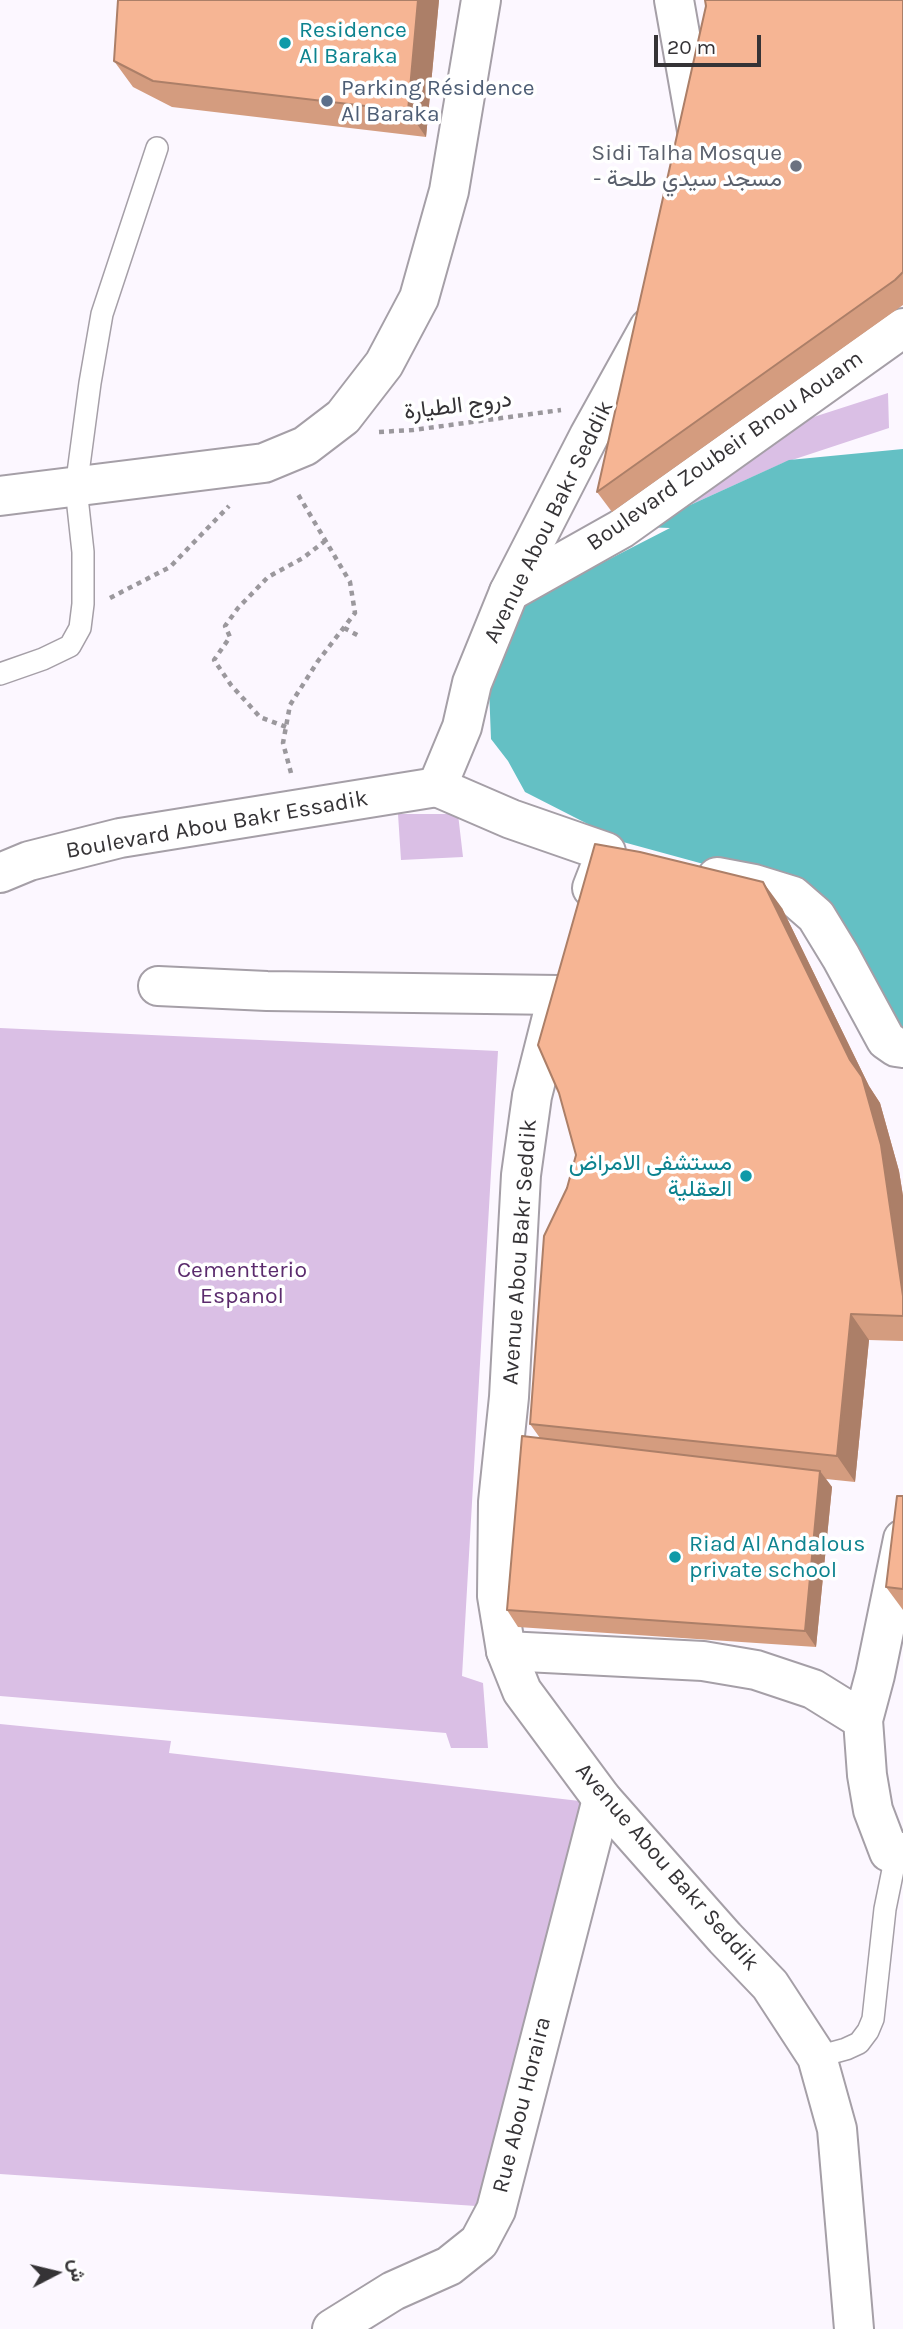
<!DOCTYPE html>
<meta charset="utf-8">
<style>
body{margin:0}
#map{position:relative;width:903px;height:2329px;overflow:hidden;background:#fcf7ff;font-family:Karla,Vazirmatn,sans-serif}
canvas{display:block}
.north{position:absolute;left:21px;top:2238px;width:70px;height:70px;-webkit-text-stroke:5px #fff;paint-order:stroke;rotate:83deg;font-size:19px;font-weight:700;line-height:28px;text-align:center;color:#353336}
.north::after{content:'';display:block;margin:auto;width:24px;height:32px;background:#353336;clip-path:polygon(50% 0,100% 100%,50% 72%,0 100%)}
.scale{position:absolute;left:654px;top:35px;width:107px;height:32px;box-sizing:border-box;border:4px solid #353336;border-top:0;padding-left:9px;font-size:21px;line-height:24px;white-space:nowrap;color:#353336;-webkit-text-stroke:5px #fff;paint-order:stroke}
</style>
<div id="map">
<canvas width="903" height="2329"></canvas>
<div class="north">ش</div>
<div class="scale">20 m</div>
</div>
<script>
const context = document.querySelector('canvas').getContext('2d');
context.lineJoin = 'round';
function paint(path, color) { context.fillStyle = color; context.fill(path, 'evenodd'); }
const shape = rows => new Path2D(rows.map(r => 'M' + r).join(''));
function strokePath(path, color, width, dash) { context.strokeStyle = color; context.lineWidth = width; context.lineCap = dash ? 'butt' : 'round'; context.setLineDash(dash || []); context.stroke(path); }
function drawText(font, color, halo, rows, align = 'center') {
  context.font = font + ' Karla,Vazirmatn,sans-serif'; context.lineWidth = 7; context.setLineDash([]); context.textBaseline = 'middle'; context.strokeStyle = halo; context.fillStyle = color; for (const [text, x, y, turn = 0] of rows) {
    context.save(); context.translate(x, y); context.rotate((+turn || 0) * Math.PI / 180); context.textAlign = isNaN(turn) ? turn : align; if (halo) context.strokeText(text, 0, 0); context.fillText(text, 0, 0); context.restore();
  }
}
const green = shape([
 [888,393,889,428,783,463,655,521,764,433],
 [398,814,458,814,463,857,401,860],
 [0,1028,498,1051,462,1676,483,1683,488,1748,451,1748,446,1733,0,1696],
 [0,1724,171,1741,169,1753,588,1802,476,2206,0,2174]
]);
const water = shape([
 [903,449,903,1045,817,895,623,842,525,792,508,761,491,739,489,688,522,604,670,528,642,527,789,460]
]);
const path = shape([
 [379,432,413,430,561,410],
 [110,598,170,567,229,506],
 [344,628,359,636],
 [286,727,260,717,231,685,214,660,230,637,225,626,238,608,268,577,303,558,325,541],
 [291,773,283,743,290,705,318,661,355,613,350,582,296,491]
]);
const service = shape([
 [0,674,43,659,70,646,80,628,83,604,83,552,76,488,90,383,102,314,157,148],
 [817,2057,846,2049,859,2043,868,2031,873,2019,885,1909,896,1855]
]);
const minor = shape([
 [509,592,621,529,903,328],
 [0,873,29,861,120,838,437,787],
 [717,877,754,884,793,896,816,916,841,957,886,1040,896,1047,903,1048],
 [158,986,267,991,559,995],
 [506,1651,703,1661,756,1670,813,1689,863,1720,875,1675,903,1539],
 [863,1720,867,1775,873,1810,889,1852,896,1855,903,1852],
 [332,2329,393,2291,449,2266,479,2242,496,2210,602,1799]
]);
const tertiary = shape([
 [674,0,698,136],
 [0,496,264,463,305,446,343,417,384,364,419,298,449,191,481,0],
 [592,888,606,852,511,819,437,787,462,727,472,683,509,592,589,436,649,328],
 [555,1005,532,1096,521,1175,509,1397,498,1502,497,1596,506,1651,522,1691,602,1799,725,1938,770,1985,817,2057,837,2129,854,2329]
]);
const wall = shape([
 [439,0,426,137,172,107,133,87,114,61],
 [903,0,903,305,612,512,597,492],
 [782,908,869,1086,880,1103,899,1171,903,1196,903,1341,869,1340,855,1482,826,1479,832,1487,816,1647,518,1627,507,1610,540,1438,530,1424],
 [903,1496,903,1610,886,1587]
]);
const shadedWall = shape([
 [418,0,439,0,426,137,408,111],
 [763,882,782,908,869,1086,880,1103,899,1171,903,1196,903,1296,850,1060],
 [851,1314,869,1340,855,1482,837,1456],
 [820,1471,832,1487,816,1647,805,1631]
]);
const building = shape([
 [118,0,418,0,408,111,153,81,114,61,118,0],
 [705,0,903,0,903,272,895,280,597,492,706,6,705,0],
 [595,844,640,852,763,882,850,1060,862,1077,881,1145,903,1296,903,1316,851,1314,837,1456,530,1424,544,1236,567,1188,576,1155,559,1093,538,1045,595,844],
 [522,1436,820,1471,805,1631,507,1610,522,1436],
 [897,1496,903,1496,903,1589,886,1587,897,1496]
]);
const markers = [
 [285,43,7,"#0f9aa8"],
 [327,101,7,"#5c6f8a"],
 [796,166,7,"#6b7280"],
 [746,1176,7,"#0f9aa8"],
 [675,1557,7,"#0f9aa8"]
];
const cultureNames = [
 ["Residence",299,30],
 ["Al Baraka",299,56],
 ["مستشفى الامراض",732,1163,"right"],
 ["العقلية",732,1189,"right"],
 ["Riad Al Andalous",689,1544],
 ["private school",689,1570]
];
const serviceNames = [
 ["Parking Résidence",341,88],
 ["Al Baraka",341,114]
];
const worshipNames = [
 ["Sidi Talha Mosque",782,153],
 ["- مسجد سيدي طلحة",782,179]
];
const streetNames = [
 ["دروج الطيارة",458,406,-7],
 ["Boulevard Zoubeir Bnou Aouam",725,451,-35],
 ["Avenue Abou Bakr Seddik",549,522,-64],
 ["Boulevard Abou Bakr Essadik",217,825,-10],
 ["Avenue Abou Bakr Seddik",520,1252,-86],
 ["Avenue Abou Bakr Seddik",667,1867,49],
 ["Rue Abou Horaira",522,2105,-76]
];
const parkNames = [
 ["Cementterio",242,1270],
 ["Espanol",242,1296]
];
paint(green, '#dabfe5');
paint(water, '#64c0c4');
strokePath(service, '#a59fa7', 24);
strokePath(minor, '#a59fa7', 42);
strokePath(tertiary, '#a59fa7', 42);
strokePath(path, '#9b989d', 4.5, [5, 5]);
strokePath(service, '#fff', 21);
strokePath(minor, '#fff', 38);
strokePath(tertiary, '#fff', 38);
paint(wall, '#d49c7f');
paint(shadedWall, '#ac7f68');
paint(building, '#f6b594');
strokePath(building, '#ac7f68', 2);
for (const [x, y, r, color] of markers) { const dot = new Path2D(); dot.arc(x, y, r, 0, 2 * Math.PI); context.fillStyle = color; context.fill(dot); strokePath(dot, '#fff', 2.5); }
drawText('23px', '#0d838f', '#fff', cultureNames, 'left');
drawText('23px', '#4e5e75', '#fff', serviceNames, 'left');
drawText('23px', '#5b616d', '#fff', worshipNames, 'right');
drawText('23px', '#353336', '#fff', streetNames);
drawText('23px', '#5b2b6d', '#fff', parkNames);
</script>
